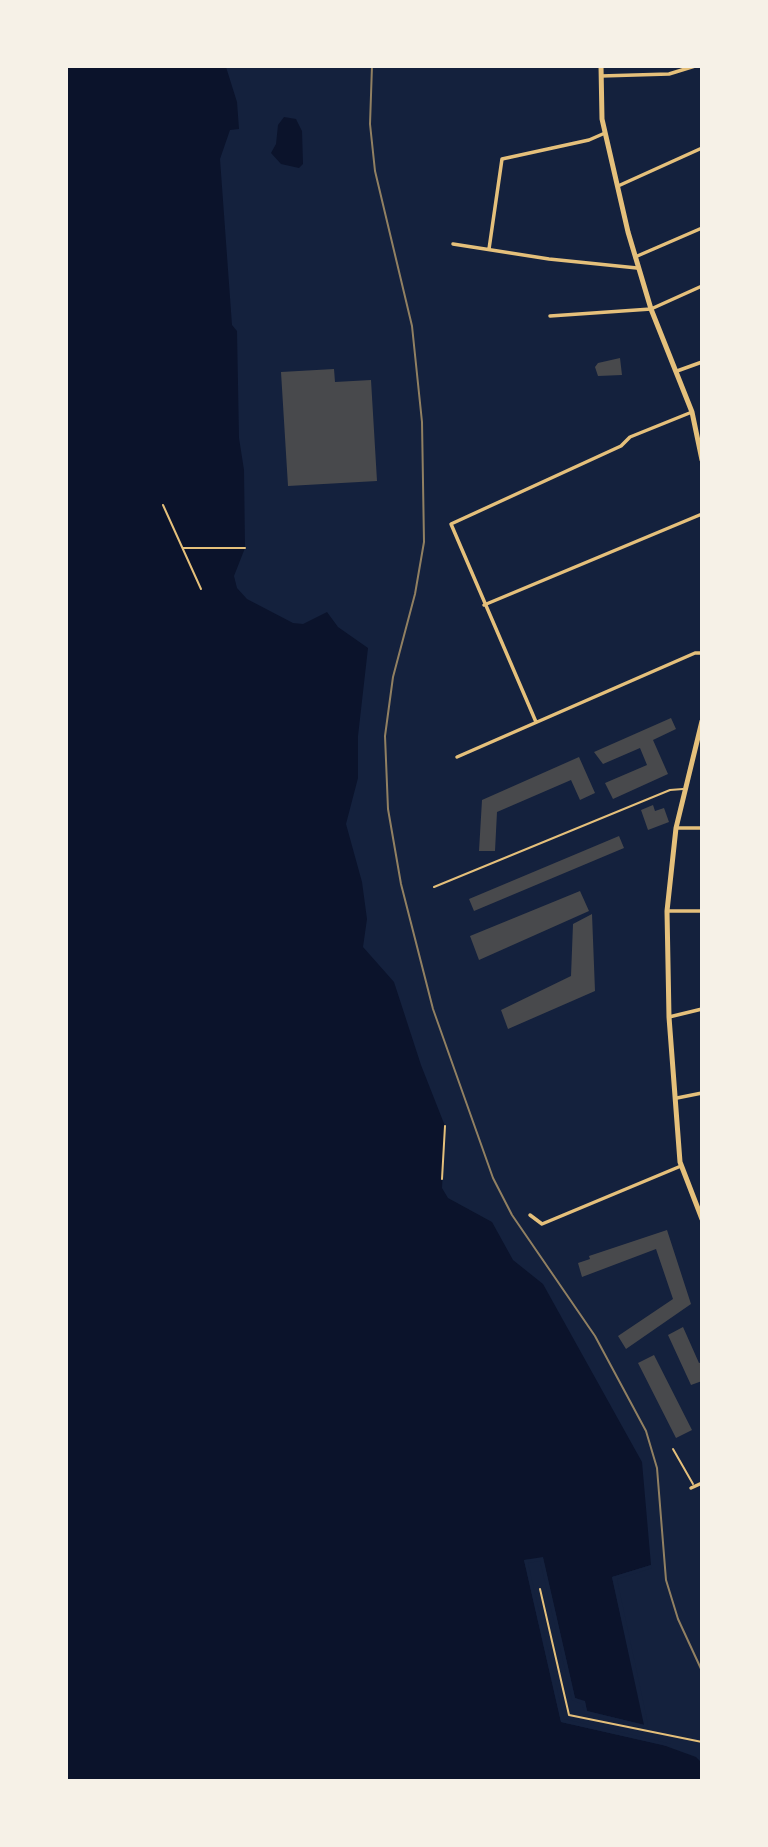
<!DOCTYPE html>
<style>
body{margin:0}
#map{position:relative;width:768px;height:1847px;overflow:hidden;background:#14213d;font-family:"Archivo Narrow",sans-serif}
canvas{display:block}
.frame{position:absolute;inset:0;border:68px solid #f6f1e7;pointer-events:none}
</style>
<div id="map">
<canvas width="768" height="1847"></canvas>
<div class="frame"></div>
</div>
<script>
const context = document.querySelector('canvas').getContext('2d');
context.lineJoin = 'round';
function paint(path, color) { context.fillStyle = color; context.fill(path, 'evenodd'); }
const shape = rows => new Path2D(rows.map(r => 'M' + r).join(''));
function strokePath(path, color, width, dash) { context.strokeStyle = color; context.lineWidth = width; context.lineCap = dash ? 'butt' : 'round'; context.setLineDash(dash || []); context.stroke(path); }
const water = shape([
 [67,67,226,67,237,102,239,129,230,130,220,159,232,325,237,331,239,438,244,470,245,548,234,576,237,588,247,599,293,623,303,624,327,612,338,627,368,648,358,736,358,778,346,824,362,882,367,919,363,947,394,982,421,1065,445,1126,442,1188,448,1198,492,1222,513,1260,543,1284,642,1462,651,1565,612,1577,645,1725,587,1711,585,1702,575,1698,543,1558,524,1560,561,1722,663,1745,696,1757,701,1762,701,1780,67,1780],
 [284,117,296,119,302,131,303,164,299,168,281,164,271,153,276,144,278,125]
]);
const pier = shape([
 [543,1557,575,1698,585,1701,587,1711,644,1725,612,1577,651,1565,652,1568,617,1579,648,1724,645,1729,585,1714,582,1704,572,1700,540,1561,528,1563,564,1719,663,1742,671,1744,671,1747,561,1722,524,1560]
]);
const building = shape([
 [620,358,622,375,598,376,595,367,598,363],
 [334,369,335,382,371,380,377,481,288,486,281,372],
 [671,718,676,729,653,740,668,774,613,799,605,783,647,765,640,748,603,764,594,752],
 [579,757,595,793,580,800,571,780,497,812,495,851,479,851,482,800],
 [653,805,655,811,664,808,669,822,648,830,641,810],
 [619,836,624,848,474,911,469,899],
 [580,891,589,911,479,960,470,936],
 [592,914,595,991,508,1029,501,1010,571,976,573,924],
 [667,1230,691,1304,626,1349,618,1336,673,1299,656,1249,582,1277,578,1263,590,1259,589,1256],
 [683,1327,699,1363,702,1362,702,1381,691,1385,668,1335],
 [654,1355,692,1430,676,1438,638,1363]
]);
const path = shape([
 [163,505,201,589],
 [183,548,245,548],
 [442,1179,445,1126]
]);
const service = shape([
 [434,887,670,790,683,789],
 [673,1449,693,1484],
 [540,1589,569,1715,702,1742]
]);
const minor = shape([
 [601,76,669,74,695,66],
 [618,186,702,148],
 [453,244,549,259,637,268],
 [489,249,502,159,589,140,605,133],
 [635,257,702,228],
 [550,316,651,309,702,286],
 [677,371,702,362],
 [484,605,702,514],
 [536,722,451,524,621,446,630,437,692,412],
 [457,757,695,653,702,653],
 [676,828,702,828],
 [667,911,702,911],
 [669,1017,702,1009],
 [677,1098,702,1093],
 [530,1215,542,1224,681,1166],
 [691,1488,702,1483]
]);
const secondary = shape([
 [601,66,602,119,628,232,651,309,692,412,702,460],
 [702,721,676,828,667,911,669,1017,680,1162,702,1219]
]);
const rail = shape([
 [372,66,370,124,375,171,412,326,422,422,424,542,415,594,393,677,385,736,388,809,401,884,433,1009,493,1178,512,1215,595,1336,646,1431,657,1468,666,1580,678,1619,702,1671]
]);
paint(water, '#0b132b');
paint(pier, '#14213d');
paint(building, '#48494c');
strokePath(path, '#e5c07b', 2);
strokePath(service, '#e5c07b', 2);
strokePath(minor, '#e5c07b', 3.5);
strokePath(secondary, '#e5c07b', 5);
strokePath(rail, '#918062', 2);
</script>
